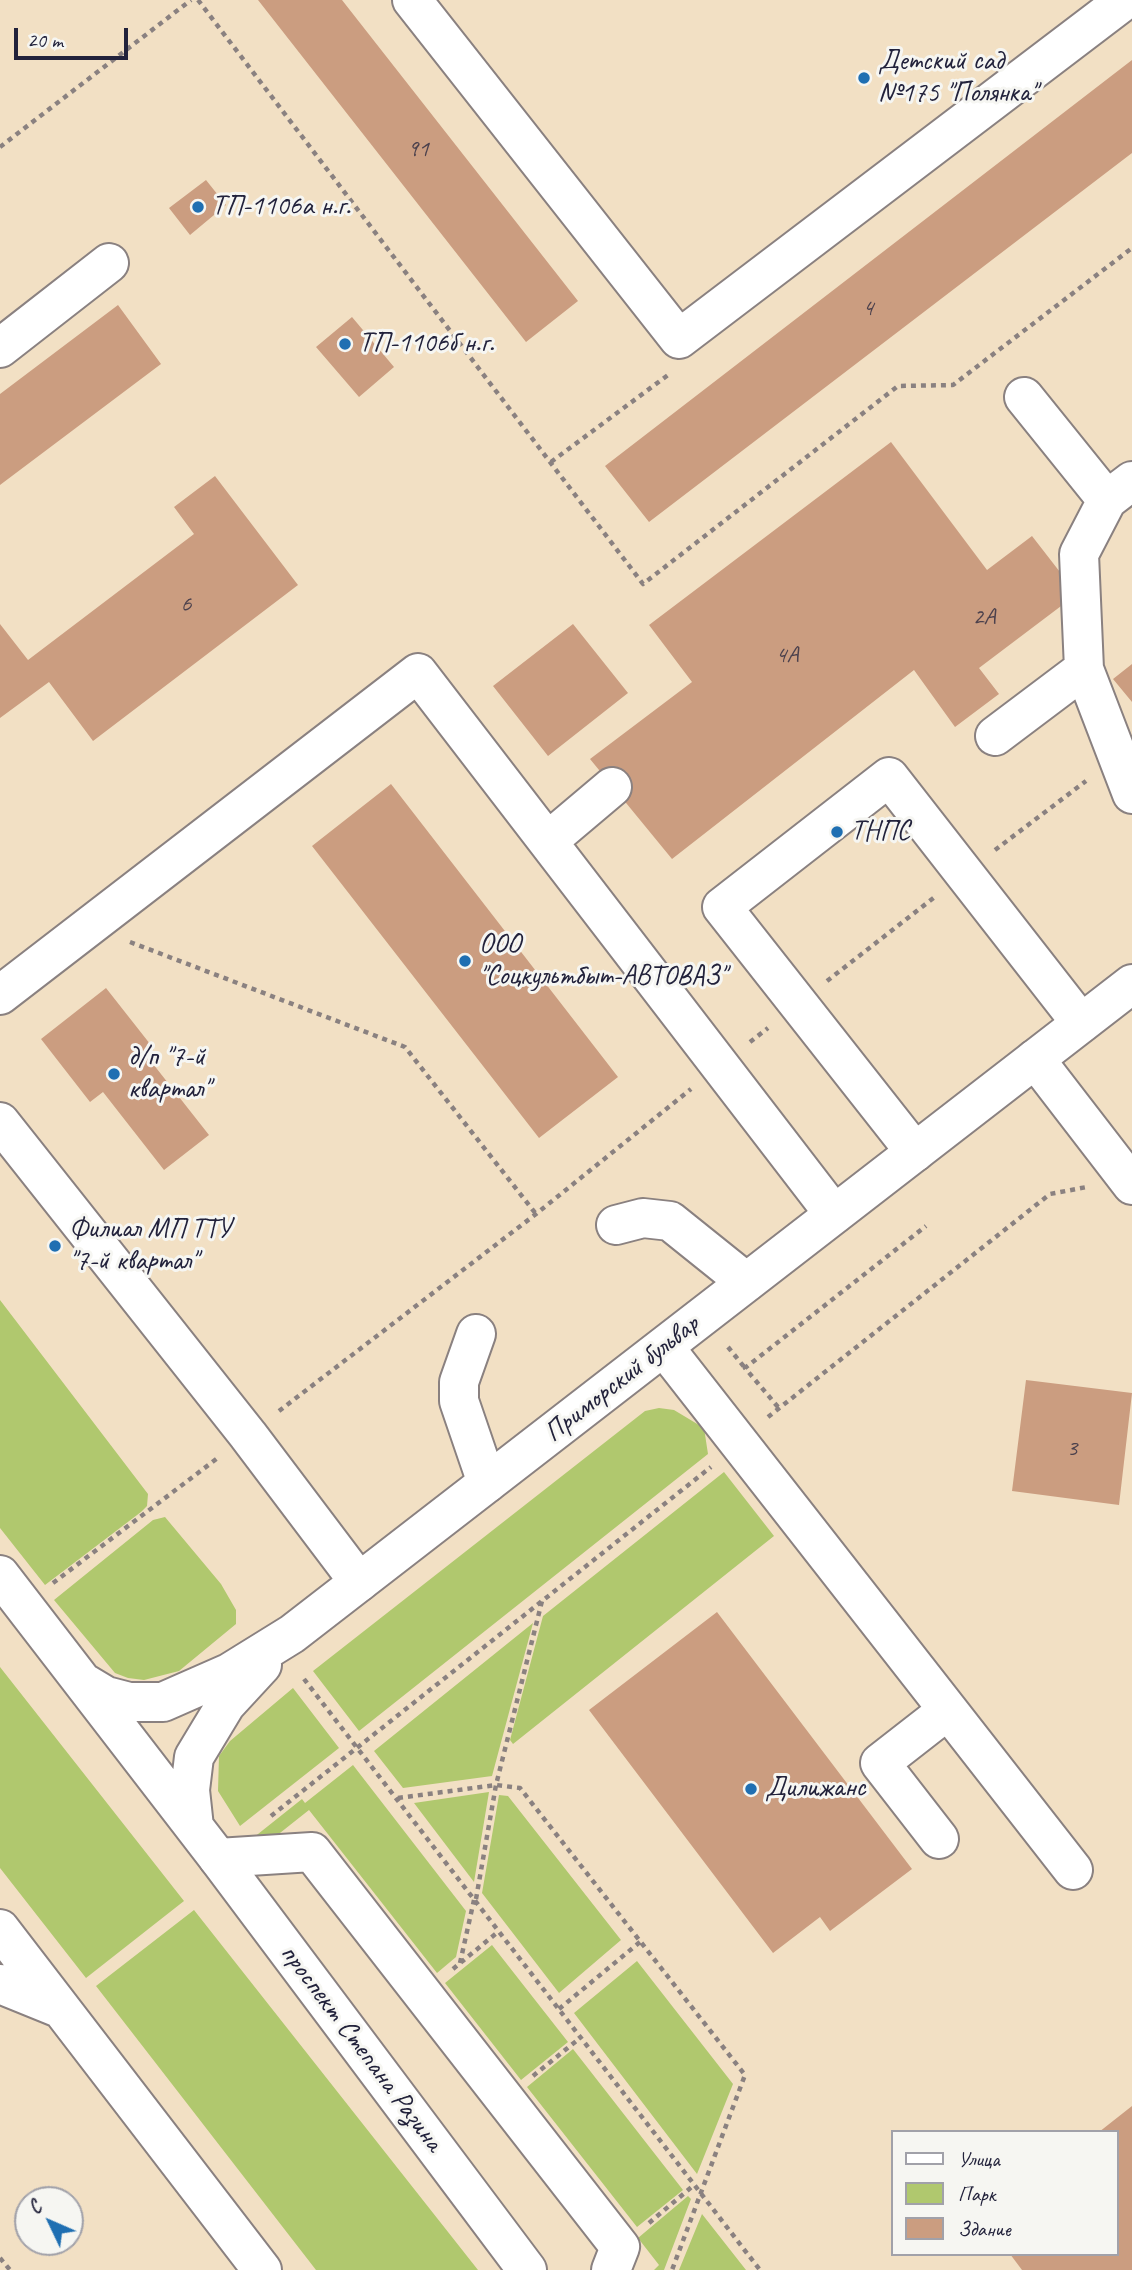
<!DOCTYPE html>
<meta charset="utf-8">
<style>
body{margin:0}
#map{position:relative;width:1132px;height:2270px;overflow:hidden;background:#f2e0c4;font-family:Caveat,sans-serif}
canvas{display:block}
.legend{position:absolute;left:891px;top:2130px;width:228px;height:126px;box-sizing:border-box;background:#f6f6f2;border:2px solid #a1a1a9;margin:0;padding:9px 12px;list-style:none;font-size:21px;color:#22223b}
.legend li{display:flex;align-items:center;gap:14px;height:35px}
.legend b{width:35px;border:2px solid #a1a1a9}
.north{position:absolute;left:14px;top:2186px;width:70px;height:70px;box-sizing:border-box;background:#f6f6f2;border:2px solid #a1a1a9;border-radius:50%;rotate:314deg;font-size:19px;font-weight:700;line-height:28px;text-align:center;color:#22223b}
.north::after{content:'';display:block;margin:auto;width:24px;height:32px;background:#1f6fb2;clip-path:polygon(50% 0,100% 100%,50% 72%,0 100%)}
.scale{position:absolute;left:14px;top:28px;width:114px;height:32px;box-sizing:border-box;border:4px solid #22223b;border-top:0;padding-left:9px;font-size:21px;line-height:24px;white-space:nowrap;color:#22223b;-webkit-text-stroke:5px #f6f6f2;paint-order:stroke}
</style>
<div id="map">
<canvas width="1132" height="2270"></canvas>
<ul class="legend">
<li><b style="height:9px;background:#fff"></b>Улица</li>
<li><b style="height:19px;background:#b0c86e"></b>Парк</li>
<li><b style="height:19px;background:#cb9d80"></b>Здание</li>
</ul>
<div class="north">С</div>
<div class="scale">20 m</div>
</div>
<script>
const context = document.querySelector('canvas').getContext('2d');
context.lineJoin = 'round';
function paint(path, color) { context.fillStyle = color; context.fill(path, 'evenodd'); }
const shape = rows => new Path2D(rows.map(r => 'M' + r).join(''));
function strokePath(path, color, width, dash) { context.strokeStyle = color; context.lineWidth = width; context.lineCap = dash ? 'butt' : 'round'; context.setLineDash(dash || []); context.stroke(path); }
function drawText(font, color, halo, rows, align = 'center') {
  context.font = font + ' Caveat,sans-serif'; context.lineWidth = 6; context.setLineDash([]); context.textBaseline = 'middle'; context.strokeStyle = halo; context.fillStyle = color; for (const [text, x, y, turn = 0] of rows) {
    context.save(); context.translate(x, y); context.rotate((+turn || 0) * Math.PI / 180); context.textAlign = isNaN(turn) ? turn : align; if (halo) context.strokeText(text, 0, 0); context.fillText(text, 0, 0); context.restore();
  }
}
const green = shape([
 [0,1300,148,1494,147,1506,141,1512,45,1585,0,1528],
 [659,1408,674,1410,704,1428,708,1454,359,1731,313,1671,645,1411],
 [724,1472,774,1536,513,1744,510,1740,543,1616],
 [165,1517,221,1584,236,1610,236,1624,179,1671,144,1680,128,1678,115,1673,54,1600,153,1520],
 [533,1623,492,1776,403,1788,374,1751],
 [0,1667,184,1901,86,1978,0,1868],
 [293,1688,339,1748,240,1826,218,1791,219,1756,230,1741],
 [353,1765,466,1911,456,1957,437,1973,309,1810,261,1848,253,1838,302,1799,305,1803],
 [489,1792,474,1882,414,1803],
 [499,1795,508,1796,621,1940,559,1993,482,1893],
 [194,1910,478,2270,316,2270,96,1986],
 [492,1945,568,2042,521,2080,445,1983],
 [637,1961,733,2084,697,2174,574,2013],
 [573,2049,683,2190,637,2227,527,2087],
 [688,2196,691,2199,664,2270,654,2270,659,2265,638,2238],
 [702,2214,746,2270,679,2270]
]);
const building = shape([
 [258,0,342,0,578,301,526,342],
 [1132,60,1132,153,649,522,605,466],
 [206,180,226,205,190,235,169,208],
 [118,305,161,364,0,485,0,394],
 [352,317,394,367,359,397,316,347],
 [891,442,987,570,1032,536,1077,594,979,668,999,694,955,727,914,670,672,859,590,759,692,682,649,625],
 [215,476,298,585,93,741,49,682,0,718,0,624,28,660,194,534,174,507],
 [573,624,628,693,548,756,493,686],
 [1132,664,1132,702,1113,679],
 [391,784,618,1077,539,1138,312,846],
 [106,988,154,1049,146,1055,209,1135,164,1170,103,1092,90,1102,41,1039],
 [1026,1380,1132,1393,1119,1505,1012,1491],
 [717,1612,912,1869,830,1931,820,1917,773,1953,589,1710],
 [1132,2106,1132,2270,1022,2270,1010,2254,1116,2254,1116,2132,1099,2132]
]);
const path = shape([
 [198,0,643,584,898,386,953,385,1132,248],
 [0,147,191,0],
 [551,462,668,375],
 [995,850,1086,781],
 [130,942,405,1047,536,1214],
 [827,981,936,896],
 [750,1042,768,1028],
 [728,1347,745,1368],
 [778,1407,745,1368,926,1226],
 [279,1411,536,1214,691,1089],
 [768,1417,1050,1194,1087,1187],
 [53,1583,219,1457],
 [304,1679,760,2270],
 [398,1798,496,1785,520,1788,745,2075,672,2270],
 [271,1816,711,1467],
 [476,1899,496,1785,542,1601],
 [460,1963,474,1900],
 [453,1969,499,1931],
 [559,2009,640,1942],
 [533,2076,580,2038],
 [649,2223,694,2185],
 [0,2258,10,2270]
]);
const minor = shape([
 [412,0,679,339,1125,0],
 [0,348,109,263],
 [1024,397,1107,500],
 [1132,481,1107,500,1079,554,1084,669,1132,794],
 [995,736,1084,669],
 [548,841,612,787],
 [0,995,418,673,834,1214],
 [1035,1059,1132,1185],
 [0,1122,248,1435,359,1582],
 [915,1152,722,907,889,777,1081,1023],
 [616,1225,643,1218,670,1221,746,1282],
 [476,1334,459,1382,459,1401,487,1483],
 [664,1347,948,1710,880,1763,939,1839],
 [948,1710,1073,1870],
 [218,1858,312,1852,620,2247,611,2270]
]);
const major = shape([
 [0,1575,218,1858,527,2270],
 [86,1684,106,1696,129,1702,163,1702,229,1673,292,1634,1132,984],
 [194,1827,190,1790,194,1757,226,1704,262,1665],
 [0,1929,262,2270],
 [0,1984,59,2008]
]);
const markers = [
 [864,78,7,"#1f6fb2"],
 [198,207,7,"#1f6fb2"],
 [345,344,7,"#1f6fb2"],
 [837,832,7,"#1f6fb2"],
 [465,961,7,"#1f6fb2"],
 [114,1074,7,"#1f6fb2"],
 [55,1246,7,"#1f6fb2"],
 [751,1789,7,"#1f6fb2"]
];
const numberNames = [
 ["91",418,150],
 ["4",868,309],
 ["6",186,605],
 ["2А",984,618],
 ["4А",787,656],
 ["3",1072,1449]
];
const poiNames = [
 ["Детский сад",878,62],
 ["№175 \"Полянка\"",878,94],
 ["ТП-1106а н.г.",212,207],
 ["ТП-1106б н.г.",359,344],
 ["ТНПС",851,832],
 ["ООО",479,945],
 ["\"Соцкультбыт-АВТОВАЗ\"",479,977],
 ["д/п \"7-й",128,1058],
 ["квартал\"",128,1090],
 ["Филиал МП ТТУ",69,1230],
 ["\"7-й квартал\"",69,1262],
 ["Дилижанс",765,1789]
];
const streetNames = [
 ["Приморский бульвар",622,1379,-38],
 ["проспект Степана Разина",361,2048,53]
];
paint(green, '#b0c86e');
paint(building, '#cb9d80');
strokePath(minor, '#8a8180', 42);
strokePath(major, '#8a8180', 42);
strokePath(path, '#8a8180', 4.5, [5, 5]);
strokePath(minor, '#fff', 38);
strokePath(major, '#fff', 38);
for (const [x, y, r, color] of markers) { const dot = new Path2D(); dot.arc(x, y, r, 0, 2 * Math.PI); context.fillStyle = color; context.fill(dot); strokePath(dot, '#f6f6f2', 2.5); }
drawText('24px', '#4c414c', null, numberNames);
drawText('28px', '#22223b', '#f6f6f2', poiNames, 'left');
drawText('28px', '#22223b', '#f6f6f2', streetNames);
</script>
